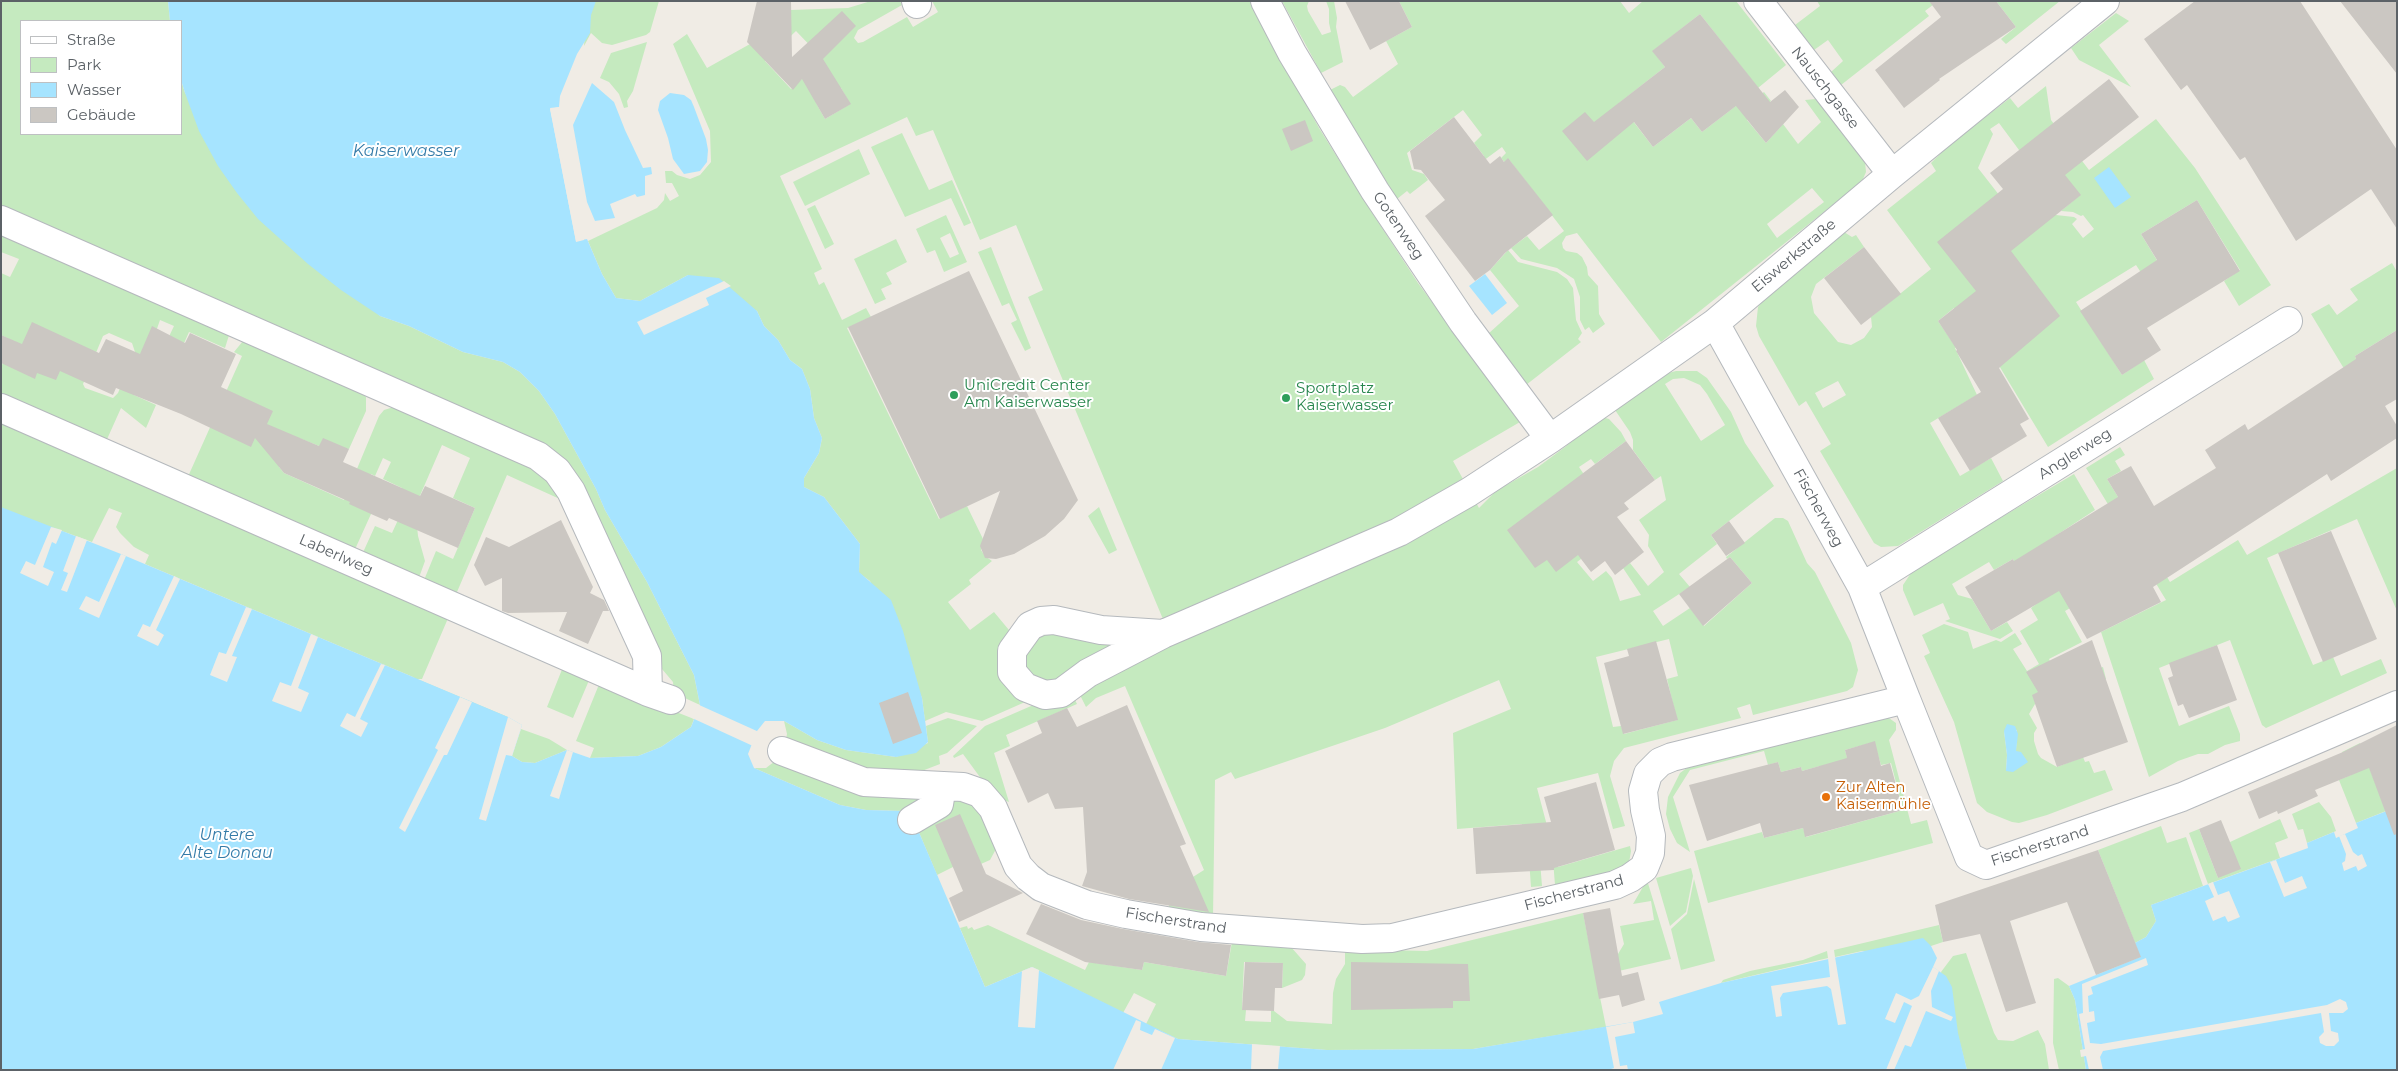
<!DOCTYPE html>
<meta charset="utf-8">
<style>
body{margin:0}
#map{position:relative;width:2398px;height:1071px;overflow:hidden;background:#f0ece5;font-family:Montserrat,sans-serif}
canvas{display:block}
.frame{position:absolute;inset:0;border:2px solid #5c6267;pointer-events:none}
.legend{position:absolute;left:20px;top:20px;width:162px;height:115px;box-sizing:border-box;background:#fff;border:1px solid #bec0c2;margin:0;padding:6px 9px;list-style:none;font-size:15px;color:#5c6267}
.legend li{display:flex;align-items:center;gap:10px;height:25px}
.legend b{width:25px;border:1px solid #bec0c2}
</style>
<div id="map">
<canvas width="2398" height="1071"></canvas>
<div class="frame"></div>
<ul class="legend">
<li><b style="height:6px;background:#fff"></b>Straße</li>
<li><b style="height:14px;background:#c5eabf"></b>Park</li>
<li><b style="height:14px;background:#a6e4ff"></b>Wasser</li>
<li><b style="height:14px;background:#cbc7c2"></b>Gebäude</li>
</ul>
</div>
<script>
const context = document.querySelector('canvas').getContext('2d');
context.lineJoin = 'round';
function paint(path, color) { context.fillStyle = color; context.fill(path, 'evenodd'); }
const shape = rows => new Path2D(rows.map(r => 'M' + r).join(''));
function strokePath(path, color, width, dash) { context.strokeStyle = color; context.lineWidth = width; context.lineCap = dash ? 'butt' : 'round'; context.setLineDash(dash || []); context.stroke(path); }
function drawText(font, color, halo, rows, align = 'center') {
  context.font = font + ' Montserrat,sans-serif'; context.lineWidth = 4; context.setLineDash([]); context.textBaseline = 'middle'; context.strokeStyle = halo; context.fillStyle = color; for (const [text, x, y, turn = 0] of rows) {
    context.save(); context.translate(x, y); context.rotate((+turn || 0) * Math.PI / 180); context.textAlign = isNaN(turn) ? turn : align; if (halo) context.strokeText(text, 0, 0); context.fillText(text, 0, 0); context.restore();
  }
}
const green = shape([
 [1,1,168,1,170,21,21,21,21,134,181,134,181,80,185,93,380,316,409,326,463,352,503,362,520,372,539,391,555,414,596,489,605,510,647,582,694,675,700,705,674,693,673,682,662,669,582,487,1,210],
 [588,1,659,1,650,32,646,35,612,45,602,43,591,33,584,46],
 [871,1,900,1,902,5,858,30,854,38,858,43,863,42,907,17,913,27,938,12,932,1,1250,1,1319,128,1371,211,1418,283,1520,422,1453,461,1479,508,1496,491,1538,467,1565,447,1597,420,1602,417,1609,419,1621,432,1626,441,1595,464,1591,459,1579,467,1583,473,1581,559,1577,562,1593,581,1606,571,1612,578,1620,601,1641,595,1623,568,1630,563,1648,586,1664,572,1648,546,1649,535,1639,520,1666,500,1661,476,1655,480,1633,450,1633,440,1630,432,1615,410,1665,374,1676,371,1697,371,1707,378,1731,412,1745,443,1774,486,1711,535,1717,544,1679,574,1690,587,1653,611,1663,626,1690,608,1704,626,1752,583,1730,557,1727,559,1726,557,1775,518,1783,518,1788,521,1807,563,1815,572,1851,643,1858,670,1853,687,1847,691,1753,715,1750,704,1737,708,1741,718,1624,748,1614,761,1610,776,1625,826,1613,829,1598,773,1537,788,1558,867,1630,846,1631,851,1629,863,1619,873,1555,885,1553,860,1540,861,1542,886,1531,887,1527,831,1522,831,1522,824,1457,829,1453,733,1511,709,1499,680,1385,728,1235,779,1231,772,1215,780,1213,917,1169,910,1169,892,1204,870,1125,686,1096,698,1086,707,1079,693,1173,643,1028,297,1043,290,1016,225,980,240,933,130,916,136,907,117,780,176,822,269,814,273,819,285,824,282,842,320,866,308,871,317,847,328,939,519,967,506,983,539,981,550,985,556,992,561,969,580,971,584,948,602,970,630,994,612,1009,630,1004,645,1032,699,982,721,946,712,925,721,922,698,870,581,859,573,860,544,824,497,804,487,804,478,819,453,822,438,814,418,810,389,802,369,790,360,778,340,764,326,757,311,688,275,640,301,616,298,602,274,588,241,657,208,664,200,665,193,670,201,679,196,672,183,666,183,665,171,672,171,677,175,690,179,700,175,711,162,710,131,673,44,687,34,707,68,759,39,791,10,848,8],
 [796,31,823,59,791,89,765,61],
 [841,88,850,104,825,119,816,103],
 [1684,378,1700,385,1707,394,1725,425,1701,441,1665,384,1673,379],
 [1669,639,1678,676,1667,679,1677,720,1624,734,1621,726,1613,727,1596,657],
 [1282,1,1309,1,1307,6,1308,11,1322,35,1331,32,1329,23,1329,9,1326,1,1334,1,1337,18,1336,27,1343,62,1321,73],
 [1399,1,1620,1,1629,13,1643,1,1736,1,1786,65,1758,88,1700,14,1653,51,1665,67,1619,103,1653,147,1691,118,1702,132,1750,95,1754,100,1764,92,1771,101,1747,120,1766,143,1783,124,1798,144,1821,122,1805,100,1816,99,1865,162,1866,172,1863,179,1854,188,1661,342,1577,233,1566,236,1562,243,1563,248,1566,251,1577,253,1582,257,1587,267,1588,275,1598,286,1599,314,1605,324,1593,333,1589,327,1585,330,1580,320,1580,297,1574,279,1557,268,1521,259,1511,248,1527,236,1539,250,1564,231,1510,161,1506,164,1501,158,1506,153,1502,147,1483,161,1481,159,1484,156,1474,143,1482,135,1463,110,1407,153,1412,170,1424,174,1428,180,1410,194,1407,191,1397,199,1330,90,1340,85,1345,87,1353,97,1398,64,1386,41,1412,27],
 [1812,188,1824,202,1777,238,1767,224],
 [1817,1,1938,1,1925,11,1929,16,1841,85,1831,72,1843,61,1828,40,1814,50,1795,25,1820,6],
 [1996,1,2060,1,2006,44,2001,39,2016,27],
 [2116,13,2129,21,2099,45,2131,87,2079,60,2071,48],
 [647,42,633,91,627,101,628,107,624,108,619,94,609,82,600,78,611,53],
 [2046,86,2051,120,2089,170,2156,119,2195,168,2271,285,2239,306,2224,281,2240,270,2197,200,2141,234,2184,305,2158,298,2136,265,2076,302,2122,375,2144,360,2154,379,2048,447,1980,334,1955,348,1977,395,1930,423,1960,476,1991,458,2003,481,1898,546,1881,547,1874,543,1820,451,1831,444,1806,401,1799,406,1759,336,1756,326,1758,307,1764,299,1844,232,1852,237,1856,235,1864,247,1816,284,1811,297,1814,313,1838,342,1851,345,1864,338,1872,327,1871,317,1931,269,1887,210,1936,171,1931,163,1947,147,2010,98,2018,108],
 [1999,123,2019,150,2080,195,2061,211,2073,212,2081,216,2083,215,2094,229,2083,238,2072,224,2077,219,2074,217,2056,215,2003,200,1978,168,1993,134,1990,129],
 [1954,308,1953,343,1938,321],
 [1838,381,1846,395,1823,408,1815,393],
 [902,133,929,190,952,180,971,223,964,226,951,198,905,217,871,147],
 [859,149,870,174,805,206,793,182],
 [815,205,834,244,825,249,807,209],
 [946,215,967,262,944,272,935,250,927,253,916,229],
 [950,233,959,254,950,258,940,238],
 [1,234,230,332,225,348,189,332,169,377,164,347,174,326,160,320,134,395,156,405,146,428,121,408,104,446,1,399,1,367,13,341,1,335,1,273,10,277,19,259,1,252],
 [109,333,132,343,135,352,118,393,113,398,85,388,83,384,103,336],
 [896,239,907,262,886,273,892,284,881,289,886,299,875,304,854,259],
 [991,247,1031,348,1025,351,1011,323,1017,320,1009,303,1002,306,978,252],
 [1508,250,1518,262,1557,272,1567,279,1573,288,1576,320,1582,333,1578,339,1581,342,1526,385,1488,334,1519,306,1490,270],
 [2392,263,2397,272,2397,330,2355,356,2359,368,2346,372,2311,314,2329,304,2337,315,2358,300,2350,289],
 [243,341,360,390,366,397,366,411,349,449,319,446,299,438,293,451,279,461,279,467,284,473,344,500,379,416,384,410,397,406,536,466,562,500,507,475,454,599,422,585,436,551,453,559,475,508,453,498,470,458,442,445,415,507,418,536,425,561,417,583,360,559,375,526,392,533,404,507,395,504,402,488,383,479,391,462,383,458,375,476,371,474,369,477,371,514,352,556,186,481,242,356,234,352],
 [1,418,449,616,422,679,417,679,508,717,497,751,413,677,145,564,149,555,134,547,120,533,116,527,122,513,109,508,92,542,51,527,1,584],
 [2120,447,2125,455,2115,461,2121,471,2107,479,2170,582,2238,540,2247,555,2397,468,2397,611,2357,519,2267,558,2313,665,2333,657,2341,676,2381,659,2387,673,2266,728,2262,725,2230,640,2159,668,2179,726,2229,706,2240,734,2240,741,2225,745,2208,754,2198,754,2178,761,2149,777,2101,632,2166,600,2086,468],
 [2074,474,2095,510,2049,540,2127,575,2065,611,2082,642,2049,659,2059,681,2103,667,2106,679,2035,704,2029,714,2037,728,2034,733,2034,741,2038,754,2041,758,2057,767,2083,757,2085,762,2089,761,2094,773,2105,770,2113,790,2047,815,2019,823,2012,822,1987,812,1977,803,1954,722,1924,656,1930,653,1922,635,1944,624,1968,632,1973,649,1996,640,2001,642,2015,633,2022,644,2013,649,2027,671,2039,664,2020,631,2038,620,2031,608,2039,602,2013,559,1994,570,1989,562,1952,584,1958,595,1972,599,1991,631,2007,622,2013,631,2000,639,1945,621,1950,619,1943,603,1914,616,1903,590,1903,585,1913,570],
 [2017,730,2016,751,2006,771,2007,755,2004,731],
 [1099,507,1117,550,1109,554,1088,516],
 [1047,632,1130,643,1057,680,1049,682,1035,677,1026,668,1024,662,1028,642],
 [563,667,590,678,573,718,547,707],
 [600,682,694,719,691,727,661,747,638,756,590,758,594,748,576,741],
 [1073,696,1077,704,1006,735,1010,746,994,753,1009,802,1001,799,985,784,963,754,954,758,953,756,985,726,1038,703],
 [1886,716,1896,723,1896,730,1889,740,1911,824,1927,820,1933,843,1708,903,1694,851,1762,832,1764,838,1803,828,1806,837,1903,810,1891,763,1881,765,1874,742,1845,750,1851,772,1824,780,1820,766,1802,771,1801,767,1781,772,1778,762,1768,765,1764,751,1690,770,1673,797,1690,852,1677,843,1670,829,1666,814,1668,797,1680,773,1691,765],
 [948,718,977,726,947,753,939,756,940,764,914,774,880,773,785,744,787,734,784,721,817,740,846,750,896,757,928,743,926,726],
 [521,729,549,739,567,750,535,763,522,762,512,756],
 [2360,743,2386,811,2356,823,2339,780,2351,775,2342,752],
 [779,758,933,793,905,811,866,810,840,805,754,768,766,768],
 [957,797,980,805,996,849,990,860,974,867,955,866,937,875,918,830],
 [2319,802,2331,817,2336,831,2307,843,2303,829,2298,830,2292,814],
 [2280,819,2288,838,2275,843,2280,858,2208,884,2189,833,2199,829,2218,878,2230,842],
 [2161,826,2167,843,2186,837,2203,886,2151,905,2156,921,2146,937,2135,943,2098,850],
 [1691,868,1693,876,1686,912,1670,926,1656,878],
 [1694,879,1715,961,1681,970,1671,929,1687,914],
 [1647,880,1671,959,1610,973,1609,969,1624,944,1620,926,1654,920,1651,901,1633,904],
 [1583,913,1606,1027,1473,1049,1327,1050,1178,1039,1146,1024,1156,1004,1134,993,1123,1013,1032,967,985,987,960,928,967,926,968,929,972,927,974,930,988,925,1085,970,1089,962,1142,970,1144,962,1226,976,1232,942,1291,947,1306,964,1305,975,1302,980,1282,988,1283,963,1244,962,1242,1010,1246,1010,1245,1021,1271,1022,1271,1011,1274,1011,1287,1021,1332,1024,1333,993,1336,979,1345,964,1345,949,1427,951],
 [1939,925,1943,942,1931,946,1926,952,1862,951,1835,957,1834,950],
 [1827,951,1828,958,1721,983,1723,980,1750,971,1803,960],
 [1966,953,1994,1033,1998,1040,2013,1041,2038,1030,2045,1044,2049,1070,1967,1070,1941,972,1953,956],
 [2058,978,2069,986,2075,1000,2086,1070,2059,1070,2053,1043,2054,979]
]);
const water = shape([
 [168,1,596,1,591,15,590,33,577,54,560,96,559,107,550,109,576,241,587,239,602,274,616,298,640,301,688,275,719,278,757,311,764,326,778,340,790,360,802,369,810,389,814,418,822,438,819,453,804,478,804,487,824,497,860,544,859,572,891,600,903,631,922,698,928,742,916,753,896,757,846,750,817,740,784,721,765,721,757,731,748,754,754,768,840,805,866,810,905,811,918,830,985,987,1032,967,1178,1039,1327,1050,1473,1049,1633,1022,1663,1014,1659,1002,1721,983,1923,938,1931,946,1937,958,1933,967,1946,976,1952,987,1958,1033,1967,1070,1,1070,1,507,121,554,508,717,522,725,512,756,522,762,535,763,567,750,590,758,638,756,661,747,691,727,700,705,694,675,647,582,605,510,596,489,555,414,539,391,520,372,503,362,463,352,409,326,380,316,341,290,308,264,258,219,237,193,218,166,199,131,185,93,181,80,181,21,170,21],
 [592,83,614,102,625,130,643,168,651,167,652,174,645,176,645,195,637,197,635,194,610,204,615,218,595,221,587,202,573,125],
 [670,93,684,95,691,100,694,107,706,139,708,150,707,162,700,171,684,174,673,159,668,138,658,110,660,101],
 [2109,167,2131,197,2115,208,2094,178],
 [1485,274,1507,303,1492,315,1469,286],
 [2007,724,2015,726,2018,734,2016,751,2021,752,2028,762,2013,772,2006,771,2007,755,2004,731],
 [2397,807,2397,1070,2086,1070,2075,1000,2069,986,2140,957,2135,943,2146,937,2156,921,2151,905,2308,848,2307,843,2334,832,2336,838,2358,828,2356,823]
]);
const pier = shape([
 [559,107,560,109,553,110,578,239,584,238,584,240,576,242,550,108],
 [724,281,731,286,706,298,709,305,644,335,637,322],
 [51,527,62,530,56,544,52,542,43,567,54,572,48,586,20,573,26,561,35,565],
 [76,536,87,540,67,592,61,590,68,573,63,571],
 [121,554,126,556,99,618,79,609,86,596,99,602],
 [174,576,180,579,156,630,164,635,158,646,137,636,143,624,150,627],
 [246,607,252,609,232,656,237,657,227,682,210,675,219,652,226,654],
 [311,634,318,637,298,688,309,693,301,712,272,701,280,682,291,686],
 [381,664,385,665,360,719,368,723,361,737,340,726,347,713,355,717],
 [460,697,472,702,447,755,444,755,405,832,399,828,438,750,435,748],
 [697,704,759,732,753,746,692,718],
 [508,717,522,725,512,756,506,755,486,821,479,819],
 [567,750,573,752,559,799,550,796],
 [2345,834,2353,852,2358,856,2362,854,2367,866,2358,871,2356,866,2344,871,2342,863,2345,861,2346,854,2339,836],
 [2276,860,2285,883,2302,876,2307,888,2284,897,2270,862],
 [2213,882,2218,895,2229,891,2240,917,2228,922,2225,916,2213,921,2205,901,2214,897,2208,884],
 [1835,957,1846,1024,1838,1025,1831,989,1827,986,1783,993,1780,998,1782,1016,1776,1017,1771,986,1830,977,1828,958],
 [2146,958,2148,965,2091,987,2093,994,2088,996,2089,1012,2094,1011,2095,1021,2087,1023,2090,1043,2101,1044,2327,1005,2340,999,2346,1002,2348,1009,2343,1013,2329,1013,2331,1031,2338,1033,2339,1041,2334,1046,2326,1046,2320,1043,2319,1037,2324,1032,2321,1013,2103,1051,2100,1057,2103,1070,2089,1070,2086,1056,2081,1057,2080,1050,2085,1049,2079,1014,2083,1013,2082,984],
 [1032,967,1039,970,1035,1028,1018,1027,1022,971],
 [1933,967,1939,971,1931,991,1932,1007,1953,1017,1951,1021,1926,1011,1911,1047,1905,1045,1894,1070,1886,1070,1912,1006,1904,1002,1895,1023,1885,1019,1896,993,1911,1000,1919,996],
 [1136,1020,1141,1022,1140,1030,1152,1035,1155,1029,1175,1038,1161,1070,1113,1070],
 [1633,1022,1635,1033,1615,1037,1620,1066,1627,1065,1628,1070,1608,1070,1614,1068,1606,1027],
 [1252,1044,1280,1046,1278,1070,1251,1070]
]);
const building = shape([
 [757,1,791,1,792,57,842,11,856,26,823,59,851,104,825,119,802,79,793,90,747,42],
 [1345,1,1399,1,1412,27,1370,50],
 [1929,1,1996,1,2016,27,1939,79,1940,80,1904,108,1875,70,1941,17],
 [2195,1,2300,1,2397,150,2397,229,2371,189,2296,241,2245,157,2240,160,2187,85,2181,90,2144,39],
 [2340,1,2397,1,2397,74],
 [1700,14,1770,102,1785,90,1799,107,1766,143,1736,106,1702,132,1691,118,1653,147,1634,122,1587,161,1562,131,1585,112,1594,122,1665,67,1652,51],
 [2109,79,2139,117,2065,175,2081,195,2011,251,2060,316,1999,368,2029,419,2020,424,2027,436,1970,471,1938,418,1981,392,1956,351,1957,350,1938,321,1976,291,1937,242,2003,189,1990,173],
 [1454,117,1490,164,1500,156,1504,162,1508,158,1553,215,1505,253,1490,270,1475,281,1425,216,1445,200,1421,170,1414,169,1410,151],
 [1305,120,1313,141,1291,151,1282,129],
 [2197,200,2240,271,2147,328,2161,350,2122,375,2080,311,2157,260,2141,234],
 [1864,247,1901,294,1861,325,1824,278],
 [969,271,1078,500,1064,519,1045,536,1014,554,996,559,985,558,980,546,1000,491,940,519,848,327],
 [32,322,99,353,106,339,140,354,152,326,185,343,190,333,236,354,221,387,273,411,267,424,319,446,323,438,349,449,343,462,420,496,425,486,475,508,458,548,389,518,387,521,371,514,349,504,350,502,284,473,255,438,251,447,181,414,116,388,113,395,60,371,56,380,37,373,35,379,1,363,1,335,22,344],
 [2397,330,2397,399,2385,406,2397,426,2397,438,2331,481,2327,474,2153,587,2161,602,2087,639,2059,591,1991,631,1965,587,2013,559,2014,561,2118,497,2107,479,2131,466,2154,506,2216,468,2205,450,2245,424,2248,430,2356,359,2355,356],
 [1626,441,1655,480,1624,503,1629,509,1617,517,1644,552,1615,575,1605,561,1591,572,1578,555,1556,572,1547,560,1535,568,1507,530],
 [561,520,593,587,590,593,604,600,609,611,603,611,588,644,559,631,567,612,508,613,502,611,502,578,485,586,474,565,486,537,509,547],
 [1729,521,1745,543,1726,556,1711,535],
 [2331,531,2377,639,2323,662,2278,553],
 [1730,557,1752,583,1703,626,1679,594],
 [2092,640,2128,742,2057,767,2032,695,2038,692,2026,672],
 [1656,641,1678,720,1623,734,1604,663,1629,656,1627,649],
 [2217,645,2237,700,2189,718,2183,704,2178,706,2168,678,2173,676,2169,663],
 [908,692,922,733,893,744,879,703],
 [1127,705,1186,844,1180,846,1209,912,1129,899,1082,886,1087,872,1083,807,1055,809,1048,793,1028,803,1005,751,1042,733,1037,721,1067,708,1077,727],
 [2397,725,2397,834,2394,835,2369,768,2315,790,2318,796,2278,814,2277,811,2259,819,2248,792,2343,752],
 [1875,741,1881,766,1890,763,1903,810,1805,837,1803,828,1764,838,1760,823,1707,841,1689,785,1778,762,1781,772,1801,767,1802,771,1847,758,1845,750],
 [1596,782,1615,850,1554,868,1554,870,1476,874,1473,828,1551,822,1544,797],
 [960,814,986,874,1023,893,959,922,949,898,963,891,935,825],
 [2221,820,2241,869,2218,878,2199,829],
 [2098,850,2141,957,2096,975,2067,902,2010,921,2036,1003,2006,1012,1980,934,1943,942,1935,905],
 [1041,904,1081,920,1123,929,1198,942,1231,945,1226,976,1144,962,1142,970,1085,962,1026,934],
 [1610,908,1622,976,1638,972,1645,1000,1622,1007,1619,995,1599,999,1583,913],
 [1245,962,1283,963,1282,988,1275,988,1274,1011,1242,1010],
 [1351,962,1468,964,1470,1001,1453,1001,1453,1008,1351,1010]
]);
const minor = shape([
 [916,1,917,4],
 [1265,1,1292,53,1375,191,1463,322,1550,439],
 [1758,1,1892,174],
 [1,220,538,456,557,471,571,491,647,656,648,692],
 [1715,323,1862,587,1906,699],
 [1,408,648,692,671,700],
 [1862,587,2288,321],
 [1163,634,1101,630,1054,620,1041,621,1030,626,1012,651,1012,672,1025,687,1045,695,1061,693,1088,673,1163,634,1399,532,1469,492,1550,439,1715,323,1892,174,2105,1],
 [782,751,864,782,963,787,980,793,993,808,1018,866,1028,877,1041,887,1087,905,1126,914,1201,927,1362,939,1392,938,1615,885,1630,878,1644,868,1650,853,1651,836,1645,810,1643,791,1648,774,1660,762,1672,757,1906,699,1969,857,1986,865,2182,797,2397,705],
 [912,820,939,804,942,786]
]);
const markers = [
 [954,395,5,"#2e9e5b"],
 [1286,398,5,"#2e9e5b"],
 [1826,797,5,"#e8710a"]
];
const streetNames = [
 ["Nauschgasse",1825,88,52],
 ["Gotenweg",1398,226,56],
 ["Eiswerkstraße",1794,256,-40],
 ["Anglerweg",2075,454,-32],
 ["Fischerweg",1818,508,61],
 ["Laberlweg",336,555,24],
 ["Fischerstrand",2040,846,-18],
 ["Fischerstrand",1574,893,-15],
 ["Fischerstrand",1176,921,9]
];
const leisureNames = [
 ["UniCredit Center",964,386],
 ["Am Kaiserwasser",964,403],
 ["Sportplatz",1296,389],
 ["Kaiserwasser",1296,406]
];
const foodNames = [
 ["Zur Alten",1836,788],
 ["Kaisermühle",1836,805]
];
const waterNames = [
 ["Kaiserwasser",406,151],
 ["Untere",227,835],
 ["Alte Donau",227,853]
];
paint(green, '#c5eabf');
paint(water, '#a6e4ff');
paint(pier, '#f0ece5');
paint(building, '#cbc7c2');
strokePath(minor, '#b5b9bd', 30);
strokePath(minor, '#fff', 28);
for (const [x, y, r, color] of markers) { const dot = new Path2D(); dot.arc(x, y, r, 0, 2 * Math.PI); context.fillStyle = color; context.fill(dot); strokePath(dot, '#fff', 2); }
drawText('15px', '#5c6267', '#fff', streetNames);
drawText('15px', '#27864d', '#fff', leisureNames, 'left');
drawText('15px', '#c56008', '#fff', foodNames, 'left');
drawText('italic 16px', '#347ba8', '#fff', waterNames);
</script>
